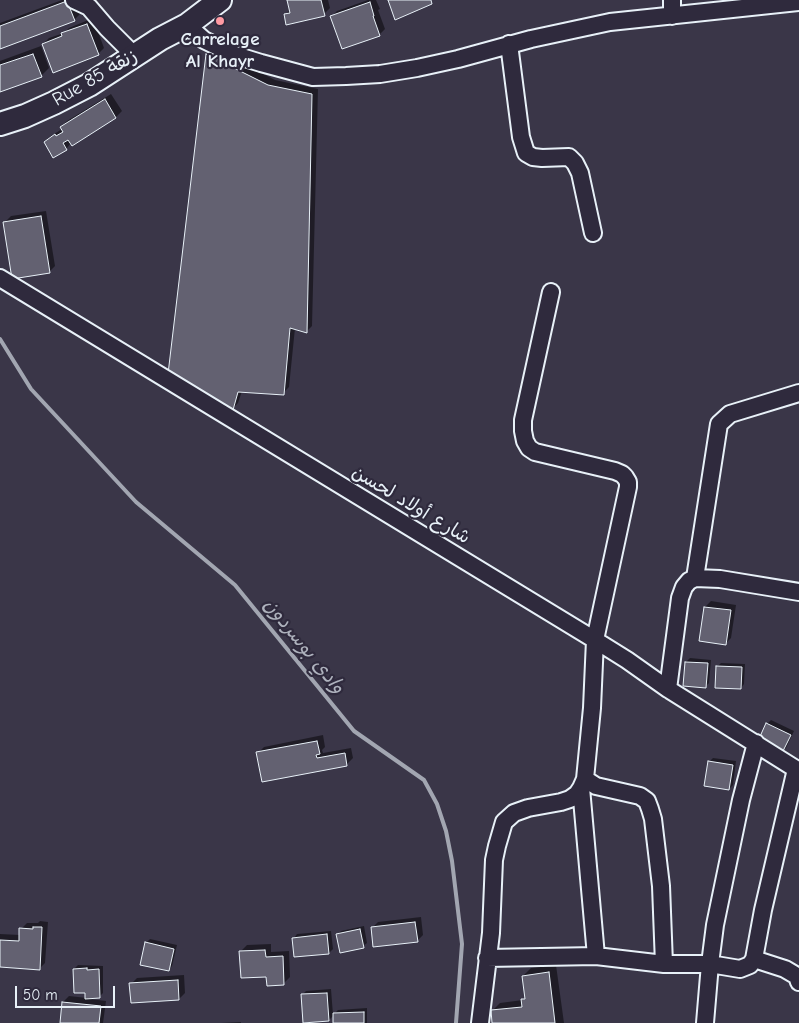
<!DOCTYPE html>
<meta charset="utf-8">
<style>
body{margin:0}
#map{position:relative;width:799px;height:1023px;overflow:hidden;background:#3a3648;font-family:"Comic Neue",sans-serif}
canvas{display:block}
.scale{position:absolute;left:15px;top:986px;width:100px;height:22px;box-sizing:border-box;border:2px solid #e8f1f8;border-top:0;padding-left:6px;font-size:15px;line-height:18px;white-space:nowrap;color:#e8f1f8;-webkit-text-stroke:4px #2f2a3d;paint-order:stroke}
</style>
<div id="map">
<canvas width="799" height="1023"></canvas>
<div class="scale">50 m</div>
</div>
<script>
const context = document.querySelector('canvas').getContext('2d');
context.lineJoin = 'round';
function paint(path, color) { context.fillStyle = color; context.fill(path, 'evenodd'); }
const shape = rows => new Path2D(rows.map(r => 'M' + r).join(''));
function strokePath(path, color, width, dash) { context.strokeStyle = color; context.lineWidth = width; context.lineCap = dash ? 'butt' : 'round'; context.setLineDash(dash || []); context.stroke(path); }
function drawText(font, color, halo, rows, align = 'center') {
  context.font = font + ' "Comic Neue","Playpen Sans Arabic",sans-serif'; context.lineWidth = 4.5; context.setLineDash([]); context.textBaseline = 'middle'; context.strokeStyle = halo; context.fillStyle = color; for (const [text, x, y, turn = 0] of rows) {
    context.save(); context.translate(x, y); context.rotate((+turn || 0) * Math.PI / 180); context.textAlign = isNaN(turn) ? turn : align; if (halo) context.strokeText(text, 0, 0); context.fillText(text, 0, 0); context.restore();
  }
}
const shadow = shape([
 [62,0,75,0,80,14,74,20,0,48,0,23],
 [288,0,328,0,330,8,324,14,285,15,290,10],
 [368,0,376,0,380,9,378,10,385,29,379,35,331,17,337,11],
 [93,18,104,48,98,54,43,44,49,38,64,33,69,28],
 [41,46,49,68,41,76,0,91,0,61],
 [213,48,275,80,318,89,312,326,306,332,295,328,289,387,283,393,242,391,238,403,232,409,170,373,207,54],
 [111,94,122,111,116,117,72,144,71,143,66,149,45,142,51,136,62,129,61,127,67,121],
 [46,211,55,266,49,272,5,222,11,216],
 [711,601,736,605,731,638,725,644,701,640,705,607],
 [690,658,711,660,709,683,706,686,686,662],
 [721,663,745,664,744,684,741,688,717,667],
 [771,720,794,731,786,748,782,751,767,724],
 [323,735,325,747,322,750,323,753,351,748,353,758,347,764,258,753,264,747],
 [713,758,736,761,733,785,729,789,709,762],
 [421,917,423,935,417,941,372,928,378,922],
 [40,921,48,922,45,963,39,969,0,966,0,934,20,935,21,929,27,923,38,923],
 [364,926,367,943,363,946,337,935,341,931],
 [331,931,333,949,329,953,294,938,297,934],
 [150,939,177,945,172,966,169,970,146,943],
 [271,944,271,952,289,951,290,977,284,983,268,976,241,951,247,945],
 [78,965,103,966,103,993,99,997,90,997,90,999,106,1001,103,1023,61,1023,63,1002,69,996,87,998,86,991,74,969],
 [556,965,564,1023,494,1023,492,1011,500,1003,523,1000,526,997,523,976,531,968],
 [184,975,185,993,179,999,131,984,137,978],
 [331,989,333,1015,338,1010,367,1008,367,1023,334,1023,334,1015,329,1020,304,1021,302,995,306,991],
 [241,1022,241,1023,221,1023]
]);
const stream = shape([
 [0,339,31,389,136,502,235,585,354,731,424,780,437,804,446,831,452,861,462,944,456,1023]
]);
const building = shape([
 [287,0,321,0,325,16,286,25,284,14,290,13,287,0],
 [388,0,431,0,432,4,395,20,388,0],
 [67,1,75,21,0,49,0,26,67,1],
 [370,2,374,16,373,16,380,36,342,49,330,16,370,2],
 [87,24,99,55,53,73,42,44,62,36,61,33,87,24],
 [33,54,42,77,0,92,0,65,33,54],
 [206,54,268,85,312,94,307,333,290,328,284,395,238,392,233,410,168,374,206,54],
 [105,99,116,118,72,146,68,140,63,143,67,150,53,158,44,142,55,134,56,136,63,132,60,127,105,99],
 [41,216,50,273,12,279,3,222,41,216],
 [704,607,731,610,726,645,699,641,704,607],
 [685,662,708,663,706,688,683,686,685,662],
 [716,666,742,667,741,689,715,688,716,666],
 [766,723,791,735,782,753,758,741,766,723],
 [317,741,320,754,316,755,317,758,345,753,347,766,262,782,256,752,317,741],
 [708,761,733,765,729,790,704,786,708,761],
 [415,922,418,942,373,947,371,927,415,922],
 [33,927,42,927,40,970,0,967,0,940,19,941,19,928,33,929,33,927],
 [360,929,364,948,340,953,336,934,360,929],
 [327,934,329,954,294,957,292,938,327,934],
 [145,942,174,949,169,971,140,965,145,942],
 [265,950,266,957,283,956,284,985,267,986,266,977,241,978,239,951,265,950],
 [87,968,87,970,99,969,100,998,85,999,85,993,74,993,73,969,87,968],
 [549,972,555,1023,492,1023,491,1010,522,1007,521,999,525,999,522,976,549,972],
 [178,980,179,1000,131,1003,129,983,178,980],
 [327,993,329,1021,303,1023,301,994,327,993],
 [62,1002,101,1006,99,1023,60,1023,62,1002],
 [364,1012,364,1023,333,1023,333,1013,364,1012]
]);
const street = shape([
 [74,0,89,7,107,28,135,56],
 [672,16,672,0],
 [187,25,204,40,235,55,261,63,313,77,346,76,380,74,417,68,458,59,531,39,610,22,799,2],
 [509,44,521,137,526,153,533,157,542,158,569,157,575,163,580,173,593,233],
 [0,278,595,640,627,660,668,689,799,771],
 [695,578,719,424,730,414,799,393],
 [668,689,680,598,684,587,689,581,695,578,720,579,799,592],
 [585,779,596,786,640,796,647,801,650,809,653,819,661,886,664,964],
 [581,788,596,956],
 [487,958,596,956,664,964,710,964,740,969,750,965,754,959,763,910,796,769],
 [754,959,785,969,797,976,799,982],
 [480,1023,491,933,494,860,497,846,504,822,514,813,528,808,561,802,570,799,577,794,581,788,585,779,592,708,595,640,628,487,628,482,625,477,622,474,615,471,535,452,529,448,525,441,523,431,523,420,551,292],
 [705,1023,710,964,715,925,741,800,756,743]
]);
const secondary = shape([
 [0,124,25,116,54,103,89,85,160,39,187,25,220,0]
]);
const markers = [
 [220,21,5,"#ff9aa2"]
];
const poiNames = [
 ["Carrelage",220,40],
 ["Al Khayr",220,62]
];
const streetNames = [
 ["Rue 85 زنقة",95,78,-30],
 ["شارع أولاد لحسن",411,505,31]
];
const waterNames = [
 ["وادي بوسردون",304,646,51]
];
paint(shadow, '#0007');
strokePath(stream, '#a2a6b1', 4);
paint(building, '#636171');
strokePath(building, '#e8f1f8', 1);
strokePath(street, '#e8f1f8', 20);
strokePath(secondary, '#e8f1f8', 26);
strokePath(street, '#2f2a3d', 16);
strokePath(secondary, '#2f2a3d', 22);
for (const [x, y, r, color] of markers) { const dot = new Path2D(); dot.arc(x, y, r, 0, 2 * Math.PI); context.fillStyle = color; context.fill(dot); strokePath(dot, '#2f2a3d', 2); }
drawText('bold 19px', '#e8f1f8', '#2f2a3d', poiNames);
drawText('19px', '#e8f1f8', '#2f2a3d', streetNames);
drawText('italic 20px', '#aeb2bd', '#2f2a3d', waterNames);
</script>
